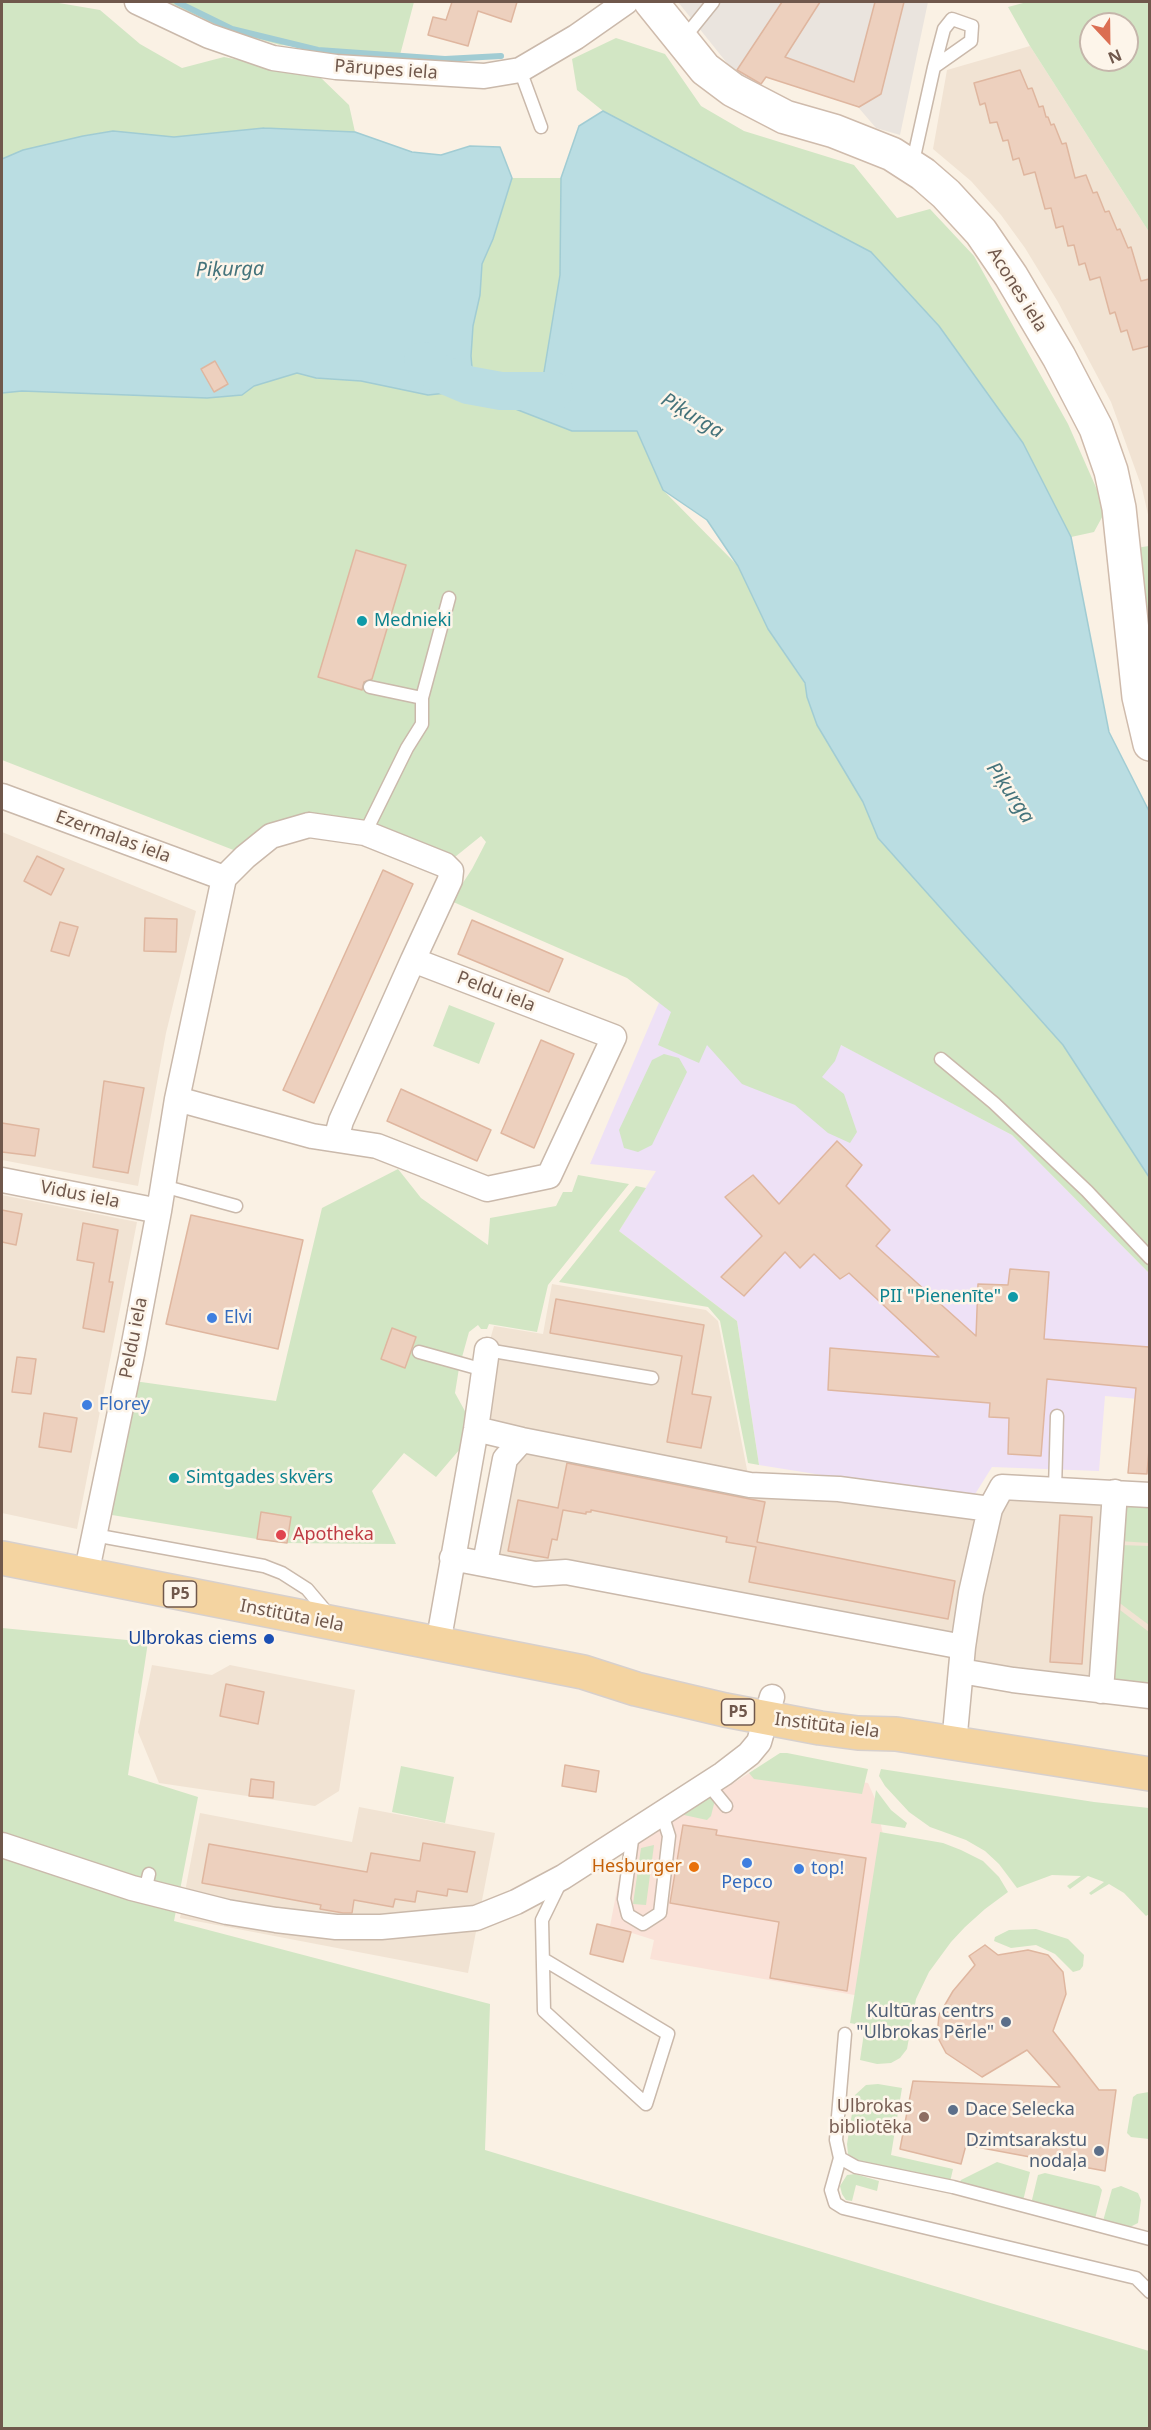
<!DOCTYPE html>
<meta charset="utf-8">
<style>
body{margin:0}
#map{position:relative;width:1151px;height:2430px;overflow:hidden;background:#faf1e4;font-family:"Noto Sans",sans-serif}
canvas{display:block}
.frame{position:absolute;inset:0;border:3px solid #70584c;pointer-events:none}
.north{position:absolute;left:1079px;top:12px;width:60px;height:60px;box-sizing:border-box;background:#fdf5ea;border:2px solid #c5b6ab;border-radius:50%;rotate:158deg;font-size:16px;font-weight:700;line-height:24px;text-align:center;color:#70584c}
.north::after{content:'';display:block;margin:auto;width:21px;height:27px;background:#db6e52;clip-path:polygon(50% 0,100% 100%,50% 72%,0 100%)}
</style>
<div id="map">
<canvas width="1151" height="2430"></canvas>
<div class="frame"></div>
<div class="north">N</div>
</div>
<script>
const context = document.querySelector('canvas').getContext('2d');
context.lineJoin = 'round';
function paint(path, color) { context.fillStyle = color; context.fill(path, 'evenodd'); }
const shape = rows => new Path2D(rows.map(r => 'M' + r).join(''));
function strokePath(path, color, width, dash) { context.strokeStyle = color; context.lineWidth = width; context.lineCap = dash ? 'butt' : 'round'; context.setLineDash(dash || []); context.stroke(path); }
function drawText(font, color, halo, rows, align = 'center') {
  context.font = font + ' "Noto Sans",sans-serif'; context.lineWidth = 5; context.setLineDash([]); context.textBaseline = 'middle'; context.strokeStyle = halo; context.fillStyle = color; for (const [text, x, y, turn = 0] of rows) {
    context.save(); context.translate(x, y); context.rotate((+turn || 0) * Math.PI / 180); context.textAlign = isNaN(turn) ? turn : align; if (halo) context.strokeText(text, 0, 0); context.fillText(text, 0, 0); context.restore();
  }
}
const residential = shape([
 [1030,46,1149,232,1149,519,1142,488,1111,402,1058,302,1025,248,1001,215,971,181,933,149,947,70],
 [2,832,196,911,166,1033,138,1186,2,1160],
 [2,1195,137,1222,77,1529,2,1513],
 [552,1284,706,1310,718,1321,750,1485,975,1507,1002,1487,1149,1495,1149,1695,947,1686,951,1642,485,1563,521,1440,476,1429,487,1350,494,1326,543,1334],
 [152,1665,212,1675,230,1665,355,1690,339,1791,315,1806,159,1783,138,1732],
 [359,1807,495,1833,468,1973,180,1918,200,1813,352,1842]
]);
const commercial = shape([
 [757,1768,868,1783,876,1801,886,1849,860,1996,650,1959,654,1940,610,1926,624,1853]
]);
const industrial = shape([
 [678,2,928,2,900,135,876,128,858,107,766,77,759,86,735,73]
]);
const education = shape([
 [676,963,875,1062,1012,1135,1149,1273,1149,1400,1105,1396,1099,1471,992,1467,972,1499,759,1465,737,1321,619,1231,656,1171,590,1164]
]);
const green = shape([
 [2,2,53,2,100,10,140,44,182,68,224,57,319,76,349,105,355,132,264,128,174,137,113,131,83,136,23,150,2,159],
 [160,2,414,2,400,55,280,45,212,26],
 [1027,2,1149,2,1149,232,1030,46,1008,7],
 [1091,24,1127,24,1127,60,1091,60],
 [616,38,665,54,701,106,744,131,854,165,897,218,930,209,974,256,1068,424,1106,510,1094,532,1071,537,1023,443,939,326,871,252,603,111,577,90,572,59],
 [512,178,561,178,560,275,542,384,552,419,572,431,637,431,663,490,738,566,768,629,805,684,807,697,817,725,863,802,878,838,1063,1045,1149,1177,1149,1273,1012,1135,841,1045,835,1061,822,1077,844,1094,857,1132,850,1143,828,1133,795,1105,742,1084,707,1045,699,1063,658,1045,671,1012,627,978,451,901,472,869,486,842,481,836,445,865,330,817,236,851,2,760,2,393,22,391,207,398,241,395,254,386,297,373,316,378,361,381,428,395,473,379,471,356,473,326,480,295,482,264,493,239],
 [1149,546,1149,698,1136,548],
 [449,1005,495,1023,479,1064,433,1046],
 [664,1054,679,1058,687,1072,652,1145,638,1152,624,1148,619,1130,652,1060],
 [398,1169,421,1198,488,1245,490,1218,556,1206,563,1192,572,1192,578,1175,629,1184,548,1285,537,1332,489,1324,487,1329,481,1329,478,1325,469,1332,459,1368,455,1393,466,1413,460,1449,436,1477,404,1453,372,1491,396,1544,281,1543,112,1515,134,1381,276,1401,322,1208],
 [636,1186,646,1188,619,1231,737,1321,759,1465,748,1463,720,1321,708,1307,559,1282],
 [1135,1504,1149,1505,1149,1543,1119,1541,1125,1509],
 [1119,1545,1149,1546,1149,1625,1117,1601],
 [1116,1607,1149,1632,1149,1684,1111,1681],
 [2,1628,148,1642,128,1775,198,1797,174,1921,490,2004,485,2150,1149,2351,1149,2428,2,2428],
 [780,1753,787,1753,868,1769,862,1794,754,1779,749,1773],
 [401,1766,454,1777,445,1823,392,1812],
 [881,1769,1094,1802,1149,1808,1149,1914,1146,1916,1124,1893,1109,1884,1091,1895,1089,1893,1104,1882,1088,1876,1070,1889,1067,1886,1081,1876,1052,1875,1017,1888,999,1864,985,1851,966,1840,930,1827,909,1812,885,1786,879,1776],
 [876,1790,891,1810,907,1823,905,1828,871,1823],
 [710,1796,715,1800,711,1816,707,1820,684,1815,683,1813],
 [880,1832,943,1843,961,1850,983,1861,999,1877,1008,1892,985,1909,965,1927,951,1942,929,1972,916,1999,907,2049,900,2058,891,2063,877,2064,860,2060,865,2026,850,2023],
 [654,1845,646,1905,633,1904,641,1848],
 [1036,1929,1068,1939,1084,1955,1083,1966,1080,1970,1073,1972,1055,1954,1036,1945,1011,1948,994,1941,995,1937,1009,1930],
 [878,2084,902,2088,891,2155,953,2169,950,2182,856,2162,848,2154,847,2144,855,2095,866,2085],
 [1149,2092,1149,2139,1131,2137,1127,2133,1133,2097,1137,2094],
 [997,2162,1030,2172,1023,2201,959,2184,961,2180],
 [1045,2173,1099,2186,1102,2190,1095,2219,1031,2204,1038,2175],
 [855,2174,879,2181,877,2191,856,2185,852,2201,846,2200,842,2194,840,2186,847,2175],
 [1121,2186,1138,2193,1141,2200,1138,2223,1130,2227,1103,2221,1112,2189]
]);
const water = shape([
 [603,111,871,252,939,326,1023,443,1071,537,1109,732,1149,811,1149,1177,1063,1045,878,838,863,802,817,725,807,697,805,683,768,629,738,566,707,520,663,490,637,431,572,431,500,403,504,379,542,384,560,275,561,178,579,126,603,111],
 [264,128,355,132,412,152,441,155,470,146,500,147,512,178,493,239,482,264,480,295,473,326,471,356,473,379,465,391,428,395,361,381,316,378,297,373,254,386,242,395,207,398,22,391,2,393,2,159,23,150,83,136,113,131,174,137,264,128]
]);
const stream = shape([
 [177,2,232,29,318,50,445,59,501,56]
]);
const river = shape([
 [423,361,435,371,468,385,501,391,554,391]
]);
const building = shape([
 [452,2,517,2,511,22,478,11,468,46,428,35,433,17,446,20,452,2],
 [782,2,820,2,785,57,854,82,875,2,904,2,881,94,859,107,766,77,761,84,737,70,782,2],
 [1020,70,1028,89,1032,88,1039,107,1043,106,1046,117,1048,117,1051,125,1054,124,1062,144,1066,143,1075,178,1086,175,1093,193,1097,192,1105,212,1109,211,1117,230,1120,229,1128,248,1131,247,1141,281,1149,279,1149,346,1133,350,1127,330,1121,332,1115,312,1110,314,1100,277,1090,280,1085,263,1079,265,1074,245,1068,246,1063,226,1056,228,1051,208,1045,209,1035,172,1024,175,1019,158,1013,160,1008,140,1003,141,997,122,990,123,985,103,980,105,974,83,1020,70],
 [215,361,228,384,214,392,201,369,215,361],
 [356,550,406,565,372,679,364,682,362,690,318,677,356,550],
 [37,856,64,869,51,895,24,881,37,856],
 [383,870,413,884,314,1103,283,1090,383,870],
 [145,918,177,919,176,952,144,951,145,918],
 [472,920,563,959,549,992,458,954,472,920],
 [60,922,78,927,69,956,51,951,60,922],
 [541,1040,574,1054,534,1148,501,1133,541,1040],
 [104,1081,144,1088,128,1173,93,1167,104,1081],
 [401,1089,491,1130,477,1161,387,1121,401,1089],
 [2,1123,39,1129,35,1156,2,1152,2,1123],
 [837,1141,862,1165,846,1186,890,1230,876,1246,976,1336,978,1284,1008,1285,1010,1269,1049,1272,1044,1339,1149,1347,1149,1450,1147,1474,1128,1473,1136,1388,1047,1379,1041,1456,1008,1454,1009,1418,989,1417,990,1403,828,1390,830,1348,939,1357,849,1273,840,1279,814,1254,800,1268,785,1252,744,1296,721,1277,762,1236,725,1197,753,1175,779,1204,837,1141],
 [2,1210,22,1214,16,1245,2,1242,2,1210],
 [191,1215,303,1240,278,1349,166,1324,191,1215],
 [83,1223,118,1230,109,1282,113,1282,104,1332,83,1328,94,1263,77,1260,83,1223],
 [556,1299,704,1325,692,1394,711,1397,701,1448,667,1442,682,1356,550,1333,556,1299],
 [392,1328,416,1337,405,1368,381,1359,392,1328],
 [17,1357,36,1359,31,1394,12,1392,17,1357],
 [44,1413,77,1418,71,1452,39,1447,44,1413],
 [567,1463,765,1502,757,1542,955,1581,948,1619,749,1582,756,1547,726,1542,727,1537,591,1510,591,1512,586,1512,586,1514,563,1510,557,1540,552,1539,548,1558,508,1551,518,1500,558,1508,567,1463],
 [261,1512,291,1517,287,1543,257,1539,261,1512],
 [1060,1515,1092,1517,1082,1664,1050,1662,1060,1515],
 [226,1684,264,1692,258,1724,220,1716,226,1684],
 [565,1765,599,1771,596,1792,562,1786,565,1765],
 [251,1779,274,1782,273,1798,249,1796,251,1779],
 [683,1825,717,1830,716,1835,866,1858,847,1991,770,1978,779,1922,670,1903,683,1825],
 [423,1843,475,1852,467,1892,448,1889,447,1896,417,1891,415,1902,395,1899,393,1907,354,1900,352,1913,343,1913,320,1909,321,1905,202,1883,209,1844,367,1872,371,1853,420,1861,423,1843],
 [597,1924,631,1932,623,1962,590,1954,597,1924],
 [985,1945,998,1955,1028,1950,1048,1955,1063,1972,1066,1994,1053,2031,1099,2090,1116,2090,1105,2171,966,2145,961,2164,900,2149,913,2081,1060,2087,1027,2050,982,2077,946,2053,937,2036,939,2015,953,1991,975,1965,969,1956,985,1945]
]);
const lane = shape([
 [684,38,713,2],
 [520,70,541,127],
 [912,166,934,67,944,29,952,19,972,26,971,41,934,67],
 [370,687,422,698],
 [365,833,407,748,422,724,422,698,449,598],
 [941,1059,994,1103,1087,1191,1150,1258],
 [163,1186,236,1206],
 [487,1350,652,1378],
 [419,1352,484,1370],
 [1055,1490,1057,1416],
 [94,1535,264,1566,282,1573,307,1589,329,1615],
 [708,1784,726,1806],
 [633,1833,624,1899,628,1915,643,1924,660,1913,669,1836,662,1814],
 [145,1891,149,1874],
 [543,1959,668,2034,646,2104,544,2011,542,1920,561,1881],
 [845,2034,836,2140,840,2158,856,2167,953,2187,1150,2239],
 [840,2158,831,2190,835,2203,843,2208,1136,2278,1150,2292]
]);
const street = shape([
 [137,2,209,36,273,58,336,67,484,76,520,70,576,37,626,2],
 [2,796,224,878],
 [309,825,365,833,445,865,451,871,450,880,413,960,614,1037,549,1176,487,1189,377,1146,312,1136,177,1099,224,878,245,857,271,836,309,825],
 [336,1139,341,1121,413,960],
 [2,1180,159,1211],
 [476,1429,522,1440,750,1485,839,1489,990,1509],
 [452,1558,535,1574,566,1572,963,1647],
 [485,1563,505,1459,522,1440],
 [86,1575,132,1354,159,1211,177,1099],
 [438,1644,476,1429,487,1350],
 [961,1671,1013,1680,1150,1696],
 [1101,1691,1115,1492],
 [954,1744,963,1647,971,1593,990,1509,1002,1487,1150,1495],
 [2,1845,132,1888,227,1912,276,1920,336,1927,381,1927,476,1918,516,1902,563,1877,723,1774,749,1754,759,1742,772,1697]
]);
const secondary = shape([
 [651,2,705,69,733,90,785,117,834,131,892,154,923,174,946,194,981,232,1011,276,1059,357,1096,428,1111,471,1119,508,1139,697,1150,744]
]);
const primary = shape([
 [2,1558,583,1672,636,1689,725,1710,820,1728,858,1733,896,1734,1150,1774]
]);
const markers = [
 [362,621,6,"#0f9aa8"],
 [1013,1297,6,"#0f9aa8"],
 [212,1318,6,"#3f7fe0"],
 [87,1405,6,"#3f7fe0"],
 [174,1478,6,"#0f9aa8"],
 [281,1535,6,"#e0444e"],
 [269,1639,6,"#1a4fb4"],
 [747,1863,6,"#3f7fe0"],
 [694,1867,6,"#e8710a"],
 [799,1869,6,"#3f7fe0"],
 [1006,2022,6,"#5c6f8a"],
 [953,2110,6,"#5c6f8a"],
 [924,2117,6,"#8d6e63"],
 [1099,2151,6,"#5c6f8a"]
];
const shields = [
 [180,1594,33],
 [738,1712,33]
];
const shieldNames = [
 ["P5",180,1594],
 ["P5",738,1712]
];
const streetNames = [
 ["Pārupes iela",386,70,4],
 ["Acones iela",1017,290,58],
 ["Ezermalas iela",113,837,20],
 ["Peldu iela",496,992,21],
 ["Vidus iela",80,1195,11],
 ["Peldu iela",134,1338,-79],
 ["Institūta iela",292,1616,11],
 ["Institūta iela",827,1726,7]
];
const cultureNames = [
 ["Mednieki",374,621],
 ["PII \"Pienenīte\"",1001,1297,"right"],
 ["Simtgades skvērs",186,1478]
];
const shopNames = [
 ["Elvi",224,1318],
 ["Florey",99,1405],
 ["top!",811,1869],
 ["Pepco",747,1883,"center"]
];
const healthNames = [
 ["Apotheka",293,1535]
];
const transitNames = [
 ["Ulbrokas ciems",257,1639]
];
const foodNames = [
 ["Hesburger",682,1867]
];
const serviceNames = [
 ["Kultūras centrs",994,2012],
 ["\"Ulbrokas Pērle\"",994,2033],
 ["Dace Selecka",965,2110,"left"],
 ["Dzimtsarakstu",1087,2141],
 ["nodaļa",1087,2162]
];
const educationNames = [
 ["Ulbrokas",912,2107],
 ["bibliotēka",912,2128]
];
const waterNames = [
 ["Piķurga",230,270,-1],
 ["Piķurga",692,416,31],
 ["Piķurga",1010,793,56]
];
paint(residential, '#f1e3d3');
paint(commercial, '#fae2d8');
paint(industrial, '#eae4de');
paint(education, '#eee1f6');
paint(green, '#d2e6c4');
paint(water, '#badde2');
strokePath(water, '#a1ccd3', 1.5);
strokePath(stream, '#a1ccd3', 6);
strokePath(river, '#badde2', 38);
paint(building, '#edd0be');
strokePath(building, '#dfb69f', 1.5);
strokePath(lane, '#cab9ab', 15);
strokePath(street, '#cab9ab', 27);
strokePath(secondary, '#cfbbac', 36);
strokePath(primary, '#d7d0cd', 36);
strokePath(lane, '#fff', 12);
strokePath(street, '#fff', 24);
strokePath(secondary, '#fff', 33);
strokePath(primary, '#f4d4a1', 33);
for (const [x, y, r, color] of markers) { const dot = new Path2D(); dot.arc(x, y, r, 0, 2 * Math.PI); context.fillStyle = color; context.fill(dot); strokePath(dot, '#fdf5ea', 2); }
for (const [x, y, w] of shields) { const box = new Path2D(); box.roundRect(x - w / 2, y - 13, w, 26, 4.5); context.fillStyle = '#fdf5ea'; context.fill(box); strokePath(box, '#70584c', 1.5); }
drawText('bold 16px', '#70584c', null, shieldNames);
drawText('18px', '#70584c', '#fdf5ea', streetNames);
drawText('18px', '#0d838f', '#fdf5ea', cultureNames, 'left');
drawText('18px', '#366cbe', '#fdf5ea', shopNames, 'left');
drawText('18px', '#be3a42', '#fdf5ea', healthNames, 'left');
drawText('18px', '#164399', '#fdf5ea', transitNames, 'right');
drawText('18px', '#c56008', '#fdf5ea', foodNames, 'right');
drawText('18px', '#4e5e75', '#fdf5ea', serviceNames, 'right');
drawText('18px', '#785e54', '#fdf5ea', educationNames, 'right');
drawText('italic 20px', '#44737b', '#fdf5ea', waterNames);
</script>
